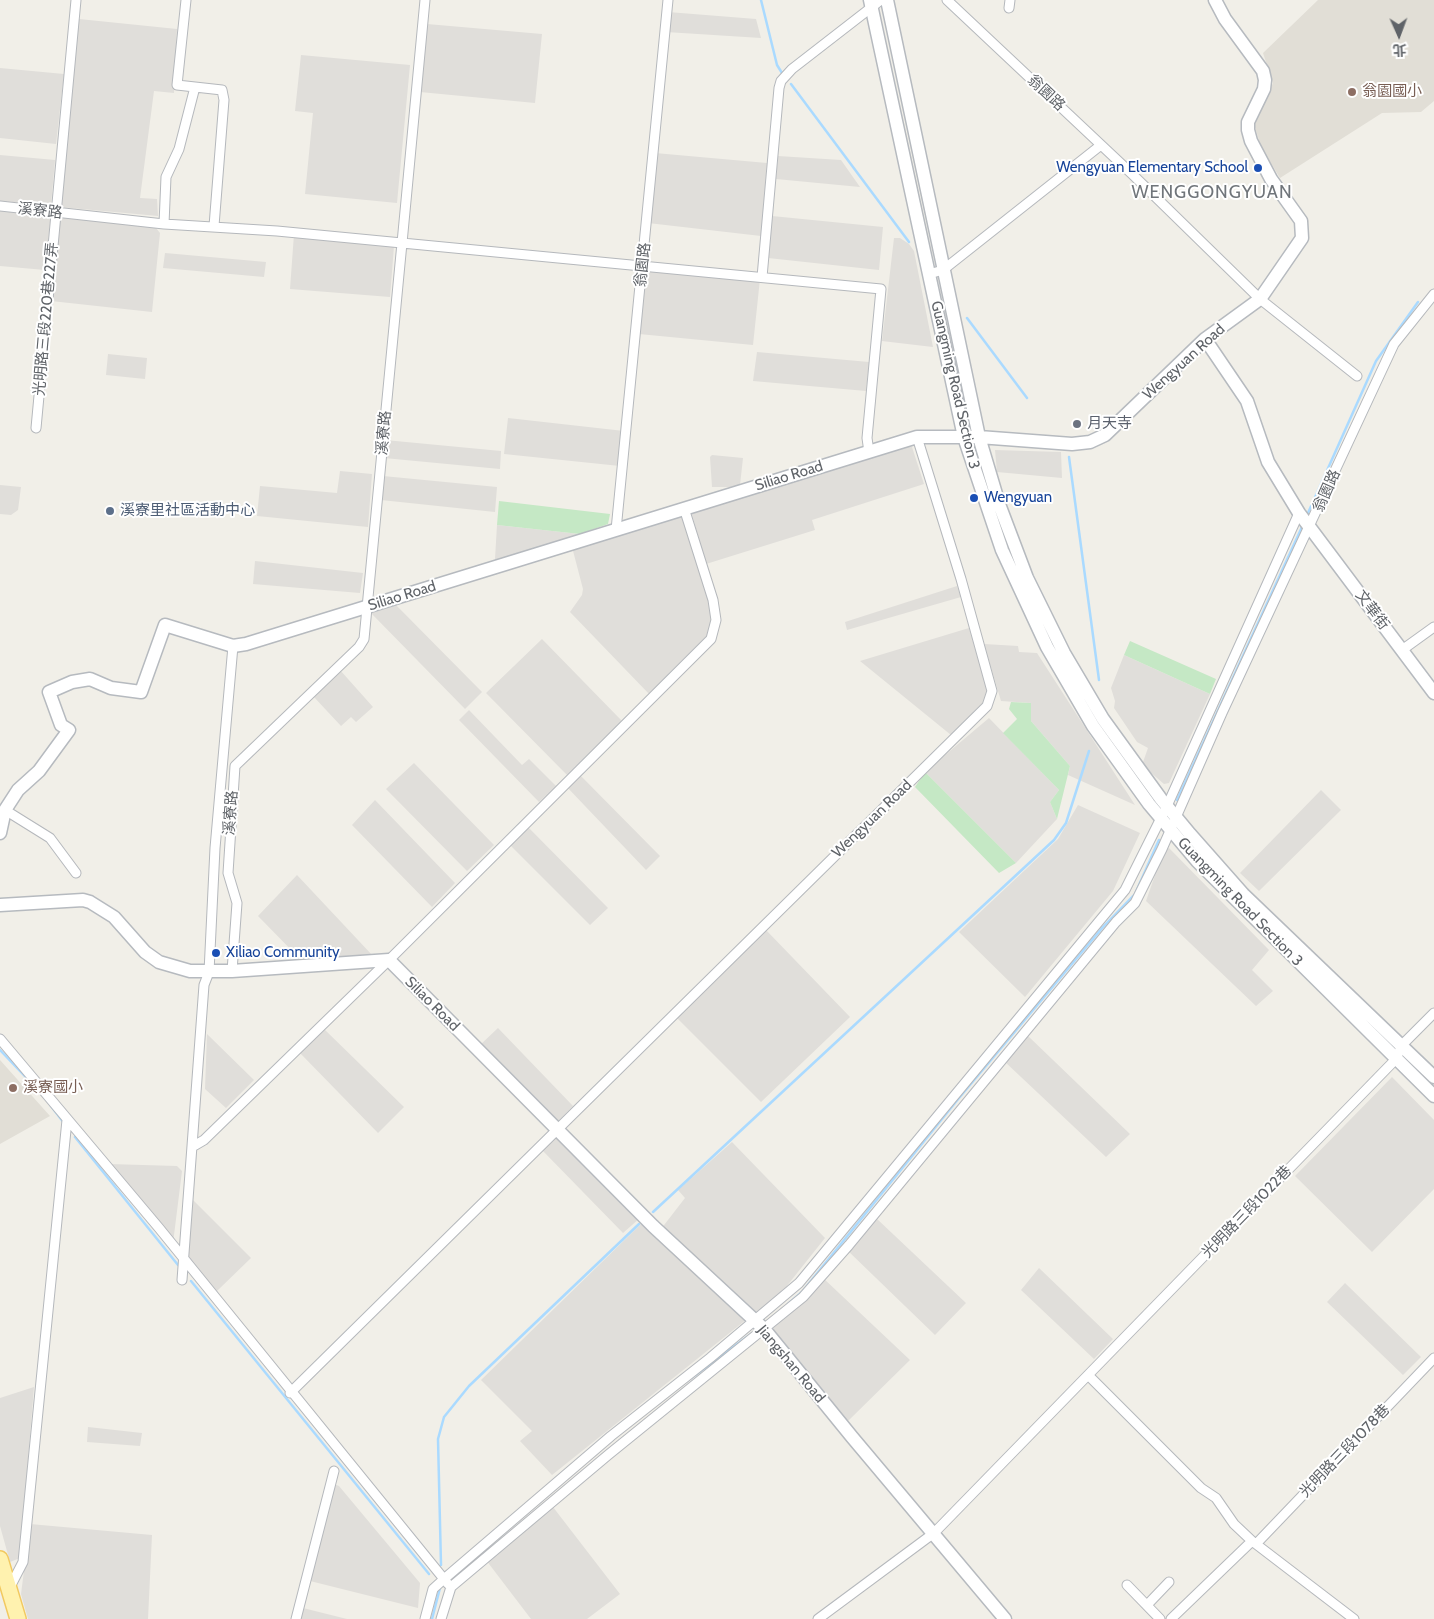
<!DOCTYPE html>
<meta charset="utf-8">
<style>
body{margin:0}
#map{position:relative;width:1434px;height:1619px;overflow:hidden;background:#f1efe8;font-family:Cabin,"Noto Sans TC",sans-serif}
canvas{display:block}
.north{position:absolute;left:1374px;top:10px;width:50px;height:50px;-webkit-text-stroke:4px #fff;paint-order:stroke;rotate:178deg;font-size:14px;font-weight:700;line-height:20px;text-align:center;color:#5f6368}
.north::after{content:'';display:block;margin:auto;width:18px;height:22px;background:#5f6368;clip-path:polygon(50% 0,100% 100%,50% 72%,0 100%)}
</style>
<div id="map">
<canvas width="1434" height="1619"></canvas>
<div class="north">北</div>
</div>
<script>
const context = document.querySelector('canvas').getContext('2d');
context.lineJoin = 'round';
function paint(path, color) { context.fillStyle = color; context.fill(path, 'evenodd'); }
const shape = rows => new Path2D(rows.map(r => 'M' + r).join(''));
function strokePath(path, color, width, dash) { context.strokeStyle = color; context.lineWidth = width; context.lineCap = dash ? 'butt' : 'round'; context.setLineDash(dash || []); context.stroke(path); }
function drawText(font, color, halo, rows, align = 'center') {
  context.font = font + ' Cabin,"Noto Sans TC",sans-serif'; context.lineWidth = 4; context.setLineDash([]); context.textBaseline = 'middle'; context.strokeStyle = halo; context.fillStyle = color; for (const [text, x, y, turn = 0] of rows) {
    context.save(); context.translate(x, y); context.rotate((+turn || 0) * Math.PI / 180); context.textAlign = isNaN(turn) ? turn : align; if (halo) context.strokeText(text, 0, 0); context.fillText(text, 0, 0); context.restore();
  }
}
const industrial = shape([
 [668,12,756,19,761,38,666,32],
 [79,19,177,29,174,93,154,91,140,198,157,199,158,216,60,207],
 [427,24,542,34,535,103,420,92],
 [301,55,410,65,397,203,305,194,313,113,295,111],
 [0,68,64,74,56,144,0,138],
 [655,153,767,163,761,236,648,223],
 [0,155,55,160,51,205,0,201],
 [778,156,841,160,860,187,776,179],
 [0,209,51,213,45,270,0,266],
 [67,214,152,223,160,233,152,312,51,301,59,220],
 [772,216,883,227,879,270,768,258],
 [294,234,394,246,390,297,290,289],
 [894,238,900,238,909,244,914,251,933,347,882,341],
 [165,253,266,262,264,277,163,268],
 [645,269,760,279,753,345,639,334],
 [757,352,869,362,866,391,753,381],
 [108,354,147,358,145,379,106,375],
 [508,418,624,431,620,466,504,454],
 [385,440,501,451,500,469,384,458],
 [907,445,912,447,924,484,812,520,815,530,706,564,691,511],
 [995,450,1061,452,1062,478,997,472],
 [712,455,743,458,740,485,731,487,712,487,710,457],
 [340,471,372,474,368,527,257,516,260,486,337,493],
 [383,476,497,487,495,512,381,500],
 [0,485,21,487,18,510,11,515,0,514],
 [683,515,715,618,714,629,650,695,570,612,582,595,583,589,572,547],
 [497,525,580,534,499,561,495,559],
 [255,561,363,573,360,593,253,584],
 [957,586,961,597,847,630,845,622],
 [396,605,482,692,465,709,371,613],
 [969,628,989,697,988,701,951,735,860,661],
 [542,639,622,721,567,775,486,693],
 [984,644,1018,646,1019,652,1037,653,1135,805,1068,775,1070,766,1031,721,1031,703,1001,701],
 [1124,655,1210,694,1169,783,1164,784,1142,765,1148,748,1137,742,1114,708,1115,701,1111,688],
 [340,670,373,707,356,722,351,717,341,726,313,696],
 [469,710,522,765,529,759,556,786,539,802,459,720],
 [989,718,1059,790,1050,802,1057,819,1016,863,925,772],
 [414,763,494,845,467,871,386,789],
 [578,773,660,856,646,870,565,785],
 [1321,790,1341,810,1259,891,1240,873],
 [375,800,455,883,432,907,352,825],
 [1078,805,1140,833,1113,891,1025,997,959,932,1058,839],
 [525,824,608,908,590,925,510,845],
 [1169,848,1269,950,1252,970,1273,991,1256,1006,1146,901,1163,852],
 [297,875,373,956,301,960,258,916],
 [766,930,850,1017,761,1102,676,1017],
 [323,1028,404,1107,378,1133,299,1052],
 [498,1028,573,1106,555,1124,479,1046],
 [207,1034,254,1080,226,1108,205,1089],
 [1027,1035,1130,1134,1106,1157,1004,1061],
 [1392,1077,1434,1120,1434,1189,1372,1252,1295,1176],
 [557,1134,640,1218,623,1233,542,1150],
 [732,1142,825,1238,786,1287,755,1314,661,1229,685,1198,678,1190],
 [109,1164,177,1166,182,1171,173,1243],
 [193,1200,251,1258,217,1291,187,1258],
 [876,1218,966,1303,935,1335,846,1249],
 [643,1222,747,1319,552,1475,520,1441,532,1431,481,1380],
 [1039,1268,1113,1339,1094,1359,1021,1290],
 [822,1277,910,1360,848,1421,779,1343,774,1332,774,1326],
 [1345,1283,1421,1357,1403,1375,1327,1302],
 [34,1387,20,1558,10,1562,0,1526,0,1398],
 [88,1427,142,1433,140,1446,87,1442],
 [334,1484,339,1486,420,1583,418,1608,310,1581],
 [553,1507,620,1594,587,1619,531,1619,486,1560],
 [30,1524,152,1535,148,1619,28,1619,21,1594],
 [303,1608,347,1619,301,1619]
]);
const education = shape([
 [1318,0,1434,0,1434,101,1421,112,1382,113,1280,178,1261,147,1254,124,1273,83,1263,53],
 [0,1060,50,1116,0,1144]
]);
const green = shape([
 [499,501,610,514,608,524,580,534,497,525],
 [1130,641,1216,679,1210,694,1124,655],
 [1011,702,1031,703,1031,721,1070,766,1057,819,1050,802,1059,790,1003,733,1017,719,1009,709],
 [925,772,1016,863,999,873,915,787]
]);
const stream = shape([
 [761,0,777,65,782,73],
 [791,84,909,242],
 [967,318,1027,398],
 [1069,457,1099,680],
 [1308,513,1376,361,1418,302],
 [1177,800,1302,527],
 [0,1050,38,1090],
 [51,1106,64,1123],
 [75,1137,178,1265],
 [653,1212,1054,840,1066,823,1089,751],
 [191,1281,429,1574],
 [788,1304,802,1292,959,1098,1103,927,1135,894,1159,840],
 [687,1381,751,1334],
 [441,1565,438,1439,444,1417,469,1386,639,1224],
 [454,1577,483,1551],
 [432,1619,440,1588]
]);
const street = shape([
 [186,0,177,85,222,90,224,100,214,226],
 [425,0,402,243,881,289,867,438,869,452],
 [947,0,1132,174,1260,299,1357,376],
 [1009,8,1010,0],
 [0,206,164,224,277,231,402,243,364,639,359,647,235,766,228,873,237,903,232,971],
 [164,224,166,177,179,149,195,87],
 [929,274,943,270,1101,145],
 [762,277,779,88,781,81,792,69,881,0],
 [36,428,76,0],
 [616,530,668,0],
 [1402,650,1434,627],
 [5,810,50,838,76,873],
 [0,1039,159,1228,448,1584],
 [192,1147,204,1140,389,960,711,639,716,620,713,600,684,508],
 [182,1280,204,985,209,972,215,848,233,646],
 [1088,1375,1201,1488,1216,1498,1234,1524,1252,1541,1354,1619],
 [290,1393,987,706,992,691,961,579,917,437],
 [1256,1544,1434,1358],
 [1127,1585,1160,1619],
 [9,1589,23,1562,67,1120],
 [1147,1605,1169,1582],
 [296,1619,334,1471],
 [425,1619,433,1589,444,1579,611,1436,710,1358,799,1283,1125,890,1167,806,1299,513],
 [441,1619,451,1587,608,1455,803,1297,849,1245,1116,922,1135,903,1162,849,1222,713,1394,344,1434,294],
 [818,1619,934,1533,1396,1059,1402,1045,1434,1013],
 [1171,1619,1252,1541]
]);
const secondary = shape([
 [870,0,964,437,1002,550,1047,647,1093,726,1149,804,1197,861,1434,1096],
 [887,0,979,437,999,504,1027,578,1064,653,1103,719,1161,799,1190,834,1243,894,1434,1077],
 [1205,339,1247,401,1268,462,1299,513,1434,693],
 [0,833,5,810,18,790,39,771,69,730,61,725,49,692,72,682,90,679,111,688,141,692,165,625,233,646,246,644,917,437,979,437,1072,444,1090,442,1105,435,1205,339,1260,299,1302,238,1301,221,1271,179,1251,141,1248,130,1248,122,1264,89,1265,80,1263,71,1225,19,1215,0],
 [0,905,83,900,90,902,114,917,145,952,159,962,190,971,232,971,389,960,653,1226,765,1330,852,1437,1005,1619]
]);
const primary = shape([
 [0,1559,18,1619]
]);
const markers = [
 [1352,92,5,"#8d6e63"],
 [1258,168,5,"#1a4fb4"],
 [1077,424,5,"#6b7280"],
 [974,498,5,"#1a4fb4"],
 [110,511,5,"#5c6f8a"],
 [216,953,5,"#1a4fb4"],
 [13,1088,5,"#8d6e63"]
];
const educationNames = [
 ["翁園國小",1362,92],
 ["溪寮國小",23,1088]
];
const streetNames = [
 ["翁園路",1046,93,43],
 ["溪寮路",40,211,6],
 ["翁園路",643,265,-84],
 ["光明路三段220巷227弄",46,319,-85],
 ["Wengyuan Road",1184,362,-42],
 ["Guangming Road Section 3",955,385,77],
 ["溪寮路",384,433,-85],
 ["Siliao Road",789,476,-17],
 ["翁園路",1327,491,-66],
 ["Siliao Road",402,596,-17],
 ["文華街",1372,610,53],
 ["溪寮路",231,813,-86],
 ["Wengyuan Road",872,819,-44],
 ["Guangming Road Section 3",1240,902,46],
 ["Siliao Road",432,1004,45],
 ["光明路三段1022巷",1247,1212,-46],
 ["Jiangshan Road",791,1364,50],
 ["光明路三段1078巷",1345,1451,-46]
];
const transitNames = [
 ["Wengyuan Elementary School",1248,168,"right"],
 ["Wengyuan",984,498],
 ["Xiliao Community",226,953]
];
const worshipNames = [
 ["月天寺",1087,424]
];
const serviceNames = [
 ["溪寮里社區活動中心",120,511]
];
const quarterNames = [
 ["WENGGONGYUAN",1212,193]
];
paint(industrial, '#e0deda');
paint(education, '#e1ded6');
paint(green, '#c5e8c5');
strokePath(stream, '#aadaff', 2.5);
strokePath(street, '#b5b8bc', 11);
strokePath(secondary, '#b6babf', 15);
strokePath(primary, '#f2c960', 18);
strokePath(street, '#fff', 9);
strokePath(secondary, '#fff', 12);
strokePath(primary, '#fff2af', 15);
for (const [x, y, r, color] of markers) { const dot = new Path2D(); dot.arc(x, y, r, 0, 2 * Math.PI); context.fillStyle = color; context.fill(dot); strokePath(dot, '#fff', 2); }
drawText('15px', '#785e54', '#fff', educationNames, 'left');
drawText('15px', '#5f6368', '#fff', streetNames);
drawText('15px', '#164399', '#fff', transitNames, 'left');
drawText('15px', '#5b616d', '#fff', worshipNames, 'left');
drawText('15px', '#4e5e75', '#fff', serviceNames, 'left');
context.letterSpacing = '1px';
drawText('18px', '#70757a', '#fff', quarterNames);
context.letterSpacing = '0px';
</script>
